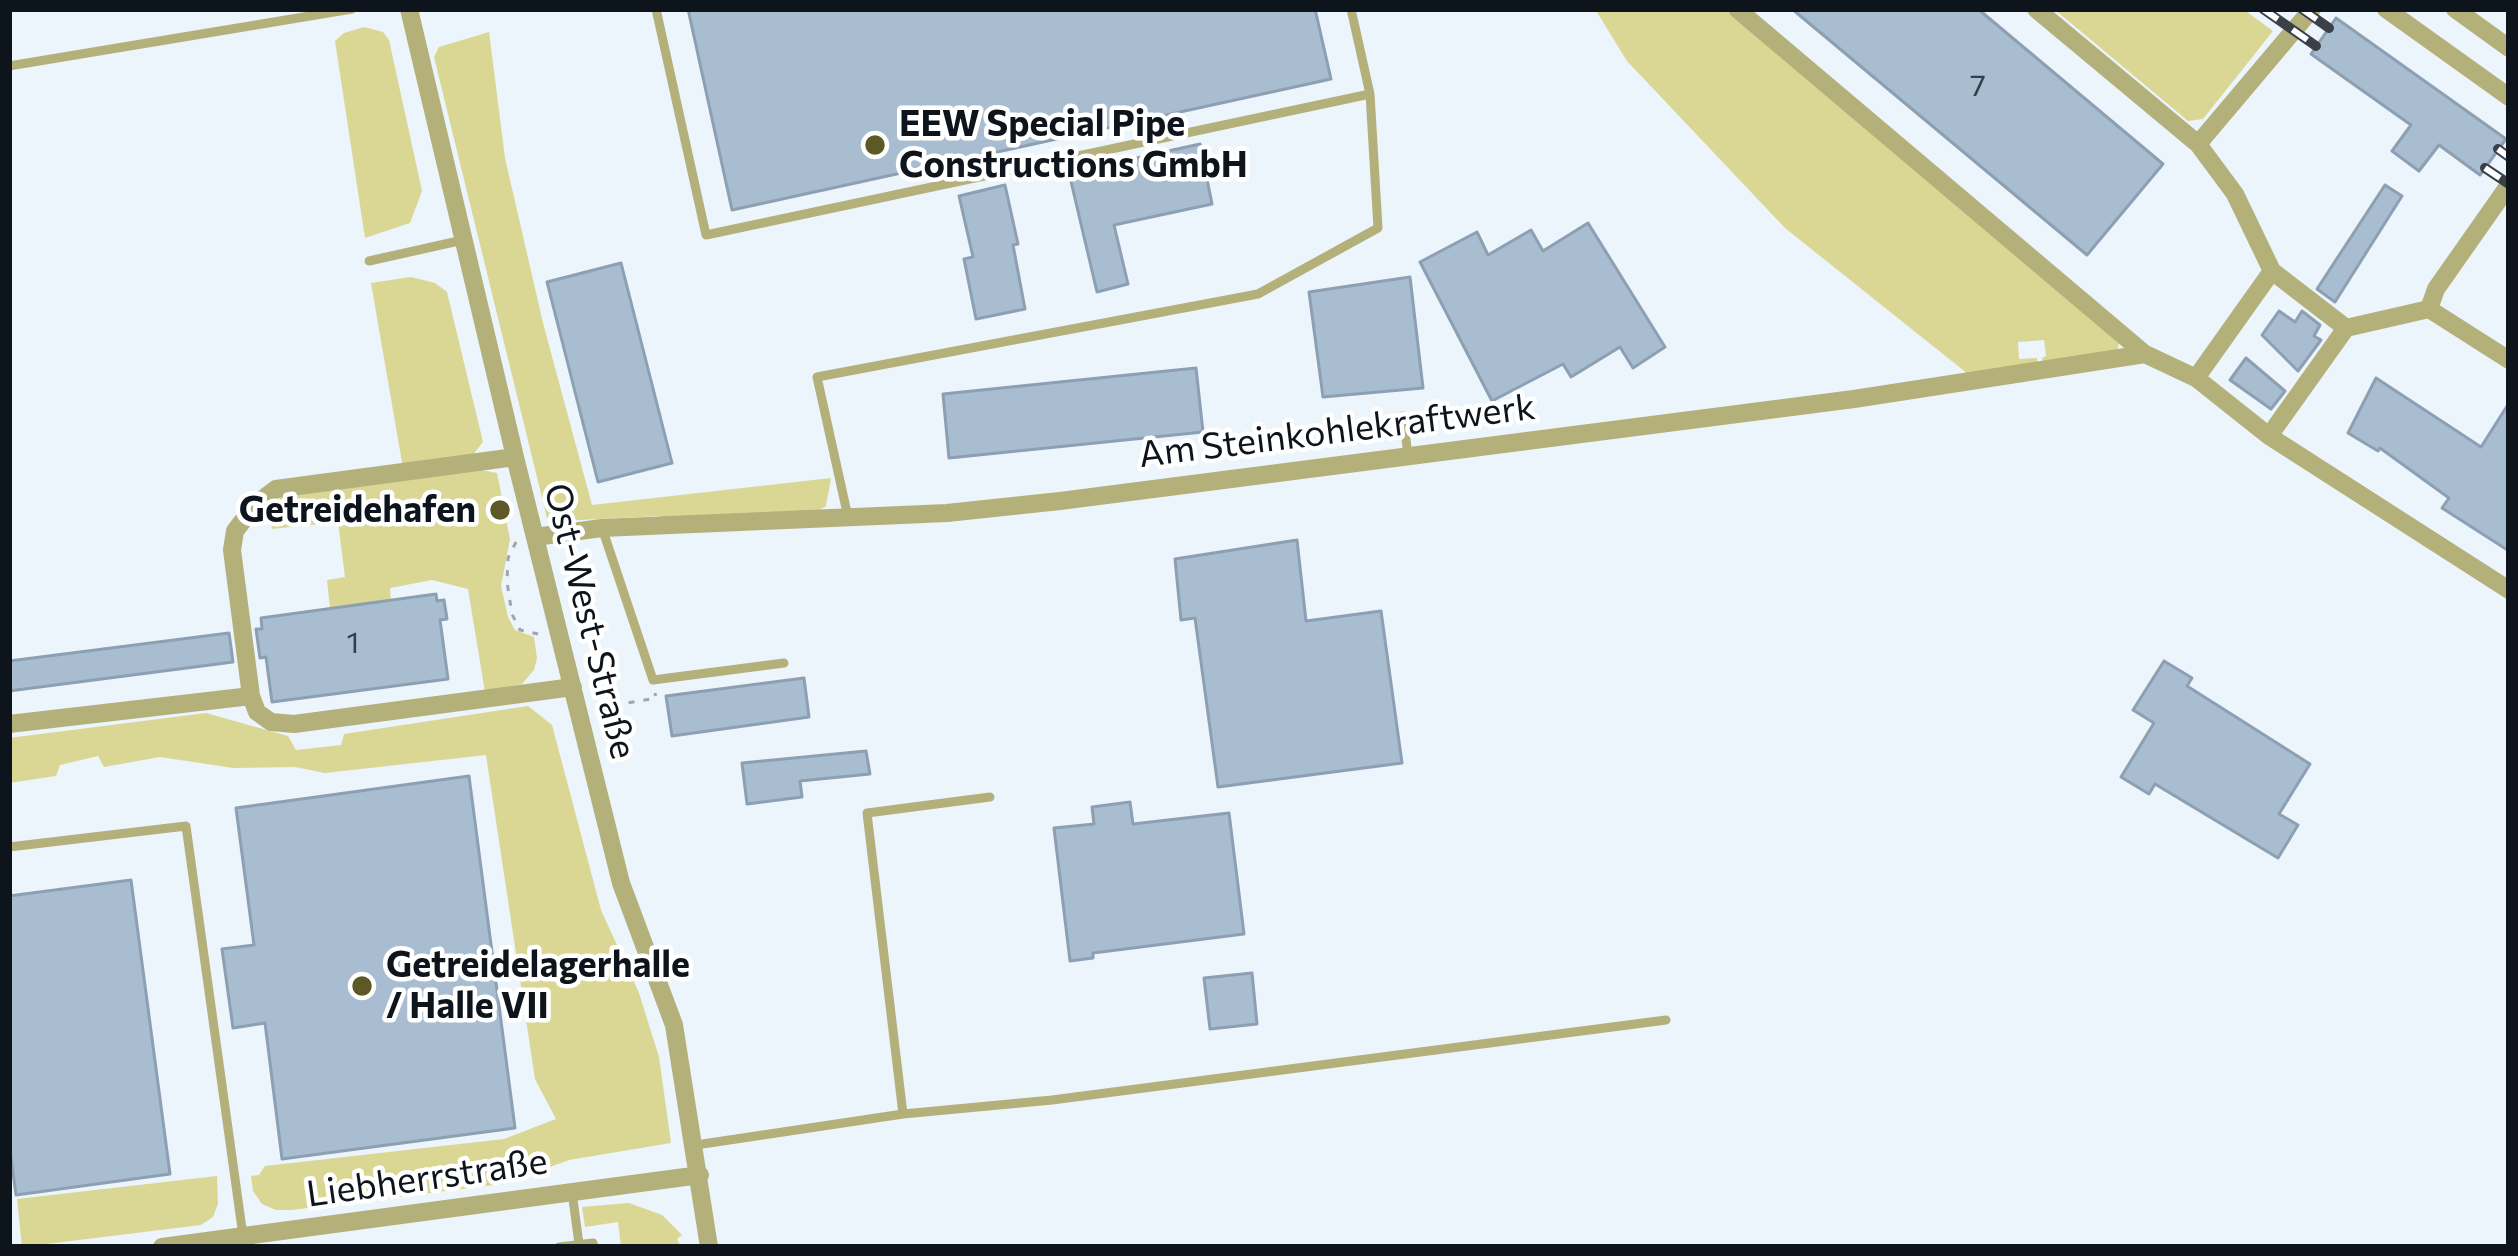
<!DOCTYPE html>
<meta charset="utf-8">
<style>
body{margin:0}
#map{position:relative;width:2518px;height:1256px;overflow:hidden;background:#ecf4fc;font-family:Commissioner,sans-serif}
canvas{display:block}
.frame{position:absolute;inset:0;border:12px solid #0d141b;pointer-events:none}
</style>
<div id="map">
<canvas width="2518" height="1256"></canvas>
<div class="frame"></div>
</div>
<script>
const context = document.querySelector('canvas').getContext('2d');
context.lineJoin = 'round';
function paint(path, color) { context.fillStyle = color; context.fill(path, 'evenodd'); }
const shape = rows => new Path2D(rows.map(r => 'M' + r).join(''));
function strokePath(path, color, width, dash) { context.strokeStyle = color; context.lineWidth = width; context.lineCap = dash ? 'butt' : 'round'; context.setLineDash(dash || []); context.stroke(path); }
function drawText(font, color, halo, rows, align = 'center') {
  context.font = font + ' Commissioner,sans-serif'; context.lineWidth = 9; context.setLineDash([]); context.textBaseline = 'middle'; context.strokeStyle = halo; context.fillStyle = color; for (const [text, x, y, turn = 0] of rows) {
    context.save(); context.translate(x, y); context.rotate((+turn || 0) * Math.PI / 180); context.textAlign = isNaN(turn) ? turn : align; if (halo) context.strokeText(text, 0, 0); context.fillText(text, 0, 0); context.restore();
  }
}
const green = shape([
 [1595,9,1724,9,2119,339,2118,350,2043,365,2042,358,2046,356,2044,340,2018,342,2019,359,2037,358,2037,365,1968,374,1785,228,1627,61],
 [2054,9,2243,9,2273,31,2203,119,2188,121],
 [364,27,383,32,389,40,422,191,410,223,365,238,335,41,344,33],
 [489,32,505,158,543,323,592,505,831,478,826,506,812,514,667,522,659,516,560,521,547,518,434,57,439,47],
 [411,277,435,283,447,292,483,442,471,457,403,468,371,283],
 [481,470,497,473,510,539,501,586,508,617,515,630,534,637,537,658,534,670,522,684,485,692,468,589,432,580,390,588,391,600,330,608,327,580,345,577,338,522,272,529,269,505,287,493],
 [528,706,552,725,601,910,639,993,659,1057,671,1143,569,1160,503,1184,291,1210,276,1210,262,1204,253,1191,251,1176,259,1175,265,1166,504,1139,556,1119,535,1079,486,755,325,773,295,767,233,768,160,757,104,767,98,756,60,765,56,776,9,783,9,738,206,713,288,736,296,750,341,745,344,734],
 [217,1176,218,1204,213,1217,201,1225,22,1247,17,1199],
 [629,1203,662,1215,682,1235,677,1239,681,1247,621,1247,618,1222,585,1227,582,1207]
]);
const building = shape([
 [688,9,1315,9,1331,79,732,210,688,9],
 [1792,9,1978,9,2163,164,2087,255,1792,9],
 [2336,18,2506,139,2480,175,2439,145,2419,171,2392,151,2411,125,2311,54,2336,18],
 [1200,144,1212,204,1114,225,1128,284,1097,292,1069,173,1200,144],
 [1005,185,1018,244,1013,245,1025,309,976,319,964,259,973,257,959,196,1005,185],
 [2385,185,2402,196,2335,302,2317,289,2385,185],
 [1588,223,1665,347,1633,368,1620,347,1571,377,1563,364,1492,401,1420,262,1477,232,1488,255,1531,230,1543,251,1588,223],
 [621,263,672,463,598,482,547,282,621,263],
 [1410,277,1423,388,1323,397,1309,292,1410,277],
 [2279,311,2295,322,2302,311,2320,325,2314,336,2321,340,2298,371,2262,335,2279,311],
 [2246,358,2285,391,2271,409,2230,380,2246,358],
 [1196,368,1203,432,949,458,943,394,1196,368],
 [2376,378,2481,447,2509,403,2509,551,2442,508,2449,498,2380,448,2378,451,2348,433,2376,378],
 [1297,540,1306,621,1381,611,1402,763,1218,787,1195,618,1181,620,1175,559,1297,540],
 [436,594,437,601,444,600,447,619,440,620,448,679,272,702,266,657,260,658,256,629,262,629,261,618,436,594],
 [229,633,233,662,9,691,9,661,229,633],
 [2164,661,2192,678,2187,686,2310,764,2279,814,2298,825,2278,858,2155,784,2149,794,2121,777,2154,723,2133,710,2164,661],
 [804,678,809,717,672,736,666,696,804,678],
 [866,751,870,774,800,781,802,797,747,804,742,763,866,751],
 [469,776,515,1128,282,1159,265,1023,233,1028,222,949,254,945,236,808,469,776],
 [1130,802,1133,824,1229,813,1244,934,1093,953,1093,958,1070,961,1054,828,1094,824,1092,807,1130,802],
 [131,880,170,1174,16,1195,9,1143,9,896,131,880],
 [1252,973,1257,1024,1210,1029,1204,978,1252,973]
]);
const path = shape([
 [516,542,508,558,507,582,512,614,520,630,538,634],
 [599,708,656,698,655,693]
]);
const service = shape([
 [656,9,706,235,1370,94,1351,9],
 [9,66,352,9],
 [369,261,463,240],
 [1403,416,1408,455],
 [848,517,817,377,1258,294,1378,228,1370,94],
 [602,528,653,680,784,663],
 [9,847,186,826,243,1236],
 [903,1114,867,813,990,797],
 [696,1145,903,1114,1052,1100,1666,1020],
 [572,1192,579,1244],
 [559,1247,593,1243,594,1247]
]);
const minor = shape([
 [409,9,515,457,621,883,674,1025,709,1247],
 [1737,9,2145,354],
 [2036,9,2198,144,2235,194,2272,271],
 [2386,9,2509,97],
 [2455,9,2509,48],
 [2198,144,2312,9],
 [2429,309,2436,289,2509,185],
 [2346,328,2429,309,2509,360],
 [2196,378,2272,271,2346,328,2269,436],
 [535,537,602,528,947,513,1060,501,1854,399,2145,354,2196,378,2269,436,2509,590],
 [251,696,232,550,235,531,255,505,276,489,515,457],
 [9,724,251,696,257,712,271,722,294,724,573,687],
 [162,1247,700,1175]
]);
const rail = shape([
 [2263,9,2316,46],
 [2302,9,2329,28],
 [2498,149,2509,157],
 [2485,168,2509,184]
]);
const markers = [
 [875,145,12,"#5c5926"],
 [500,510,12,"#5c5926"],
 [362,986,12,"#5c5926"]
];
const numberNames = [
 ["7",1978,86],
 ["1",353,643]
];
const poiNames = [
 ["EEW Special Pipe",899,124],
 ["Constructions GmbH",899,165],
 ["Getreidehafen",476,510,"right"],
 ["Getreidelagerhalle",386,965],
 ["/ Halle VII",386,1006]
];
const streetNames = [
 ["Am Steinkohlekraftwerk",1337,431,-7],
 ["Ost-West-Straße",590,621,76],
 ["Liebherrstraße",427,1178,-8]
];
paint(green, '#dad794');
paint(building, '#a9bdd0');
strokePath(building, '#8da0b3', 3);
strokePath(path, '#9fa7ae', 3, [6, 9]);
strokePath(service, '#b3b07a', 9);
strokePath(minor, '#b3b07a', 18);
strokePath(rail, '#394047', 10);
strokePath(rail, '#fff', 6, [18]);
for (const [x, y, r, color] of markers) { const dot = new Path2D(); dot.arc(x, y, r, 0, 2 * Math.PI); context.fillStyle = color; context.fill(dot); strokePath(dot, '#fff', 4.5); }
drawText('30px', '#343e48', null, numberNames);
drawText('bold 36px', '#0d141b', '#fff', poiNames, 'left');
drawText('36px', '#0d141b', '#fff', streetNames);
</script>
